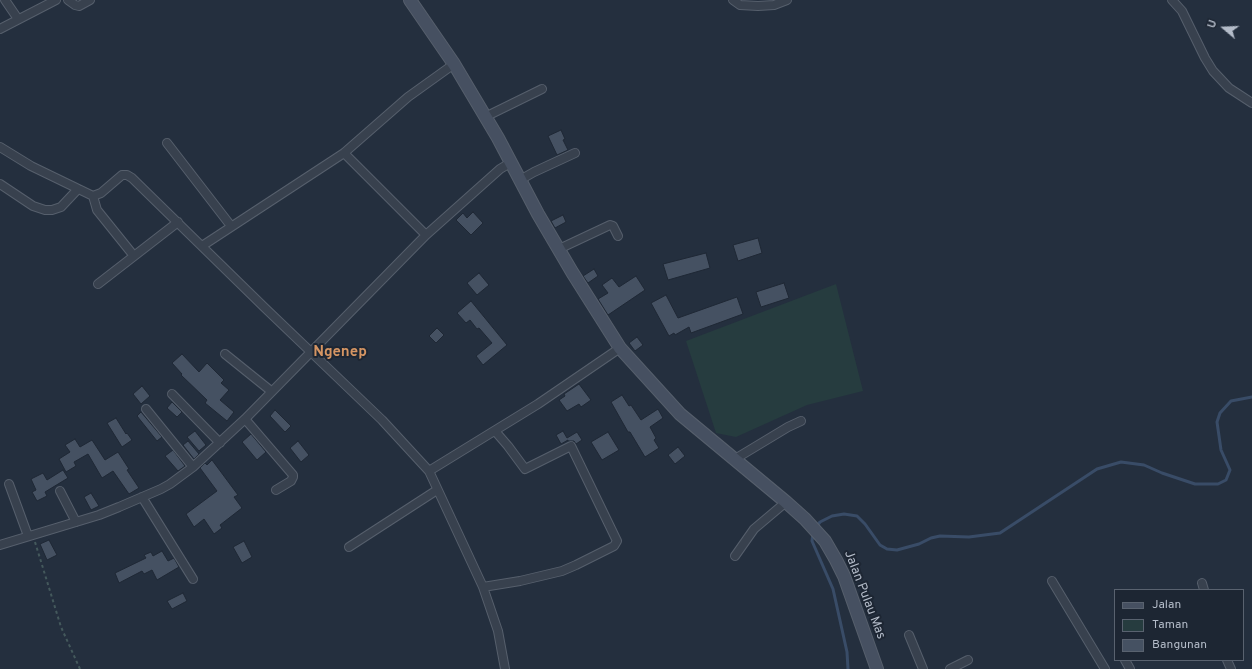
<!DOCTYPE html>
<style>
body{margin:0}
#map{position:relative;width:1252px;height:669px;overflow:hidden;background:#242f3e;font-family:Overpass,sans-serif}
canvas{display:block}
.legend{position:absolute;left:1114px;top:589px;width:130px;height:72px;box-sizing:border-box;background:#1d2633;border:1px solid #59626f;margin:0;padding:5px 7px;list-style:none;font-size:12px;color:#b4bcc9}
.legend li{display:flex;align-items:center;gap:8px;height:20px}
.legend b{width:20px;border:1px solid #59626f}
.north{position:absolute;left:1204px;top:8px;width:40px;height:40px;-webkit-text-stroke:3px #1d2633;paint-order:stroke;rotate:289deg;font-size:11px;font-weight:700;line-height:16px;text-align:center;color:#b4bcc9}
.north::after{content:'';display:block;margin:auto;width:14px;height:18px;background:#b4bcc9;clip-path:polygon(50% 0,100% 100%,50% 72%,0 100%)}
</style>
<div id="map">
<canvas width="1252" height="669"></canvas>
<ul class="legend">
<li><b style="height:5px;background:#465061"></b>Jalan</li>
<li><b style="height:11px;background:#263c3f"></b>Taman</li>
<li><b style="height:11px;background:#455162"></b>Bangunan</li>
</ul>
<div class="north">U</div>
</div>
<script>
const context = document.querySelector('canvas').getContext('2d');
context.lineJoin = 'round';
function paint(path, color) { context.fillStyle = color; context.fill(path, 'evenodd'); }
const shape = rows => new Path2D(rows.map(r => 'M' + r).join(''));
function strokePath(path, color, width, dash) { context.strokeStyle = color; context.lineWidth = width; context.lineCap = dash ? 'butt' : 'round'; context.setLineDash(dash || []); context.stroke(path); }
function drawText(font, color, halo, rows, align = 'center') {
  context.font = font + ' Overpass,sans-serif'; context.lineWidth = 4; context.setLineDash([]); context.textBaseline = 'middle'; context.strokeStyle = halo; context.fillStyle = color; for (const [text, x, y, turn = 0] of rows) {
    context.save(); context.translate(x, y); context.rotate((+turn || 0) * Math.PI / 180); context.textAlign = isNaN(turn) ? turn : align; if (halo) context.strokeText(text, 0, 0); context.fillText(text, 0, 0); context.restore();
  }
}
const green = shape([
 [836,284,863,391,807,405,736,437,716,433,686,341]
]);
const stream = shape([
 [817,526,820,522,832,516,844,514,857,516,865,524,880,545,887,549,897,550,919,544,931,538,940,536,969,537,1000,533,1097,469,1121,462,1144,465,1162,473,1195,484,1218,484,1226,480,1230,470,1221,450,1217,422,1220,413,1231,401,1252,397],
 [813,533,812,541,833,589,847,652,848,669]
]);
const building = shape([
 [561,130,565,139,563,140,568,150,557,155,548,136,561,130],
 [473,212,483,223,471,235,456,220,463,213,467,218,473,212],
 [563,215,566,222,555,228,551,221,563,215],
 [758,238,762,253,738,261,733,245,758,238],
 [706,253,710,268,668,280,663,264,706,253],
 [594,269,598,276,588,283,583,276,594,269],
 [479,273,489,285,477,295,467,283,479,273],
 [636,276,645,290,608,315,598,299,608,293,602,285,612,278,619,287,636,276],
 [784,283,789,298,761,307,756,292,784,283],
 [666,295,678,318,737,297,743,314,691,333,689,327,675,335,674,333,669,336,651,303,666,295],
 [471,301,507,345,483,365,476,356,492,343,479,328,477,329,470,320,466,323,457,313,471,301],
 [437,328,444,335,436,343,429,336,437,328],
 [637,337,643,345,635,351,629,343,637,337],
 [182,354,199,372,207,363,224,380,221,383,229,390,220,400,234,412,227,421,205,403,207,400,181,375,182,374,172,363,182,354],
 [579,384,591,400,581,407,579,404,567,411,559,400,565,396,564,394,579,384],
 [142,386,150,396,141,404,133,394,142,386],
 [622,395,629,406,631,405,641,420,658,409,663,418,650,427,656,438,654,440,659,448,645,457,630,432,628,432,611,402,622,395],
 [172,402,182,412,177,417,167,408,172,402],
 [275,410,291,426,285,432,270,416,275,410],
 [141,412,162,437,157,441,137,416,141,412],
 [116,418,126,434,127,433,132,440,122,447,107,423,116,418],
 [195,431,206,445,199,451,187,437,195,431],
 [563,431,567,438,577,432,582,440,576,444,574,441,568,441,568,440,561,444,556,435,563,431],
 [608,432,619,450,602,460,591,442,608,432],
 [251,434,266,452,257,460,242,442,251,434],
 [75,439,80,447,92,440,105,460,118,452,129,469,127,470,139,488,129,494,113,471,102,478,88,454,74,462,76,466,66,472,59,459,70,452,65,445,75,439],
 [188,441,199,454,194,459,183,445,188,441],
 [298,441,309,455,301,462,290,448,298,441],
 [678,447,685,456,675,464,668,455,678,447],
 [173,450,185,466,178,471,165,456,173,450],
 [212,460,238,495,234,497,242,508,220,525,222,528,214,534,204,519,194,527,186,514,217,491,200,468,205,463,207,465,212,460],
 [63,470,68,478,45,492,47,496,37,501,32,492,36,490,31,479,43,473,47,480,63,470],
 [91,493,99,506,91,510,84,497,91,493],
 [49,540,57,555,47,560,40,544,49,540],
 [244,541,252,557,242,563,233,547,244,541],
 [162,551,168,561,174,558,179,567,157,580,152,570,144,574,142,571,119,583,115,573,146,558,144,555,151,552,153,556,162,551],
 [183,593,187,601,172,609,167,601,183,593]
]);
const path = shape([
 [35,542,61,627,80,669]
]);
const street = shape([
 [5,0,18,19],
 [68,0,75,5,79,6,90,0],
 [733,0,740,5,758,6,774,5,787,0],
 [1172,0,1182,11,1205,58,1213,71,1229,88,1252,103],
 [0,29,56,0],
 [485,117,542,89],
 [167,143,231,226],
 [0,147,31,166,93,196,101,193,122,175,127,175,132,178,265,308,382,420,429,471,483,587,498,631,505,669],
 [344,153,426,235],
 [520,180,534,172,575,153],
 [0,184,33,206,45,210,52,210,61,207,78,189],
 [93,196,97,210,134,256],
 [202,246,344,153,408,97,454,64],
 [559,249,610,225,613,226,618,236],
 [98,284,178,222],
 [225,354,271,391],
 [172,394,220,443],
 [146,409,193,467],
 [245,419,293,475,293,477,291,481,276,490],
 [735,459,788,427,801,421],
 [429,471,538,404,620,348],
 [9,484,28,536],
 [60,491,76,522],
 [142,497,193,579],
 [0,545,99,515,119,507,161,489,170,484,193,467,245,419,426,235,500,169,510,163],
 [349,547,437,490],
 [735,556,754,529,786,502],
 [1052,581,1105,669],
 [1202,583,1204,590],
 [483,587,520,581,562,571,576,565,614,546,617,541,571,446,525,469,508,446,495,431],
 [909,635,923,669],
 [1125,660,1130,669],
 [1227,660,1231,669],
 [950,669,968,660]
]);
const secondary = shape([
 [410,0,454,64,498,138,538,214,572,272,620,348,680,414,786,502,805,519,825,541,836,560,844,576,877,669]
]);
const streetNames = [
 ["Jalan Pulau Mas",864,595,69]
];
const quarterNames = [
 ["Ngenep",340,353]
];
paint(green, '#263c3f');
strokePath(stream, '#394c67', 3);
paint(building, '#455162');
strokePath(building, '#1f2835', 1);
strokePath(street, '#565f6c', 10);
strokePath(secondary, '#565f6c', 14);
strokePath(path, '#44595c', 2, [3, 3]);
strokePath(street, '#38414e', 8);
strokePath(secondary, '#465061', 12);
drawText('13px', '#b4bcc9', '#1d2633', streetNames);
drawText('bold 15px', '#d59563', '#1d2633', quarterNames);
</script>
